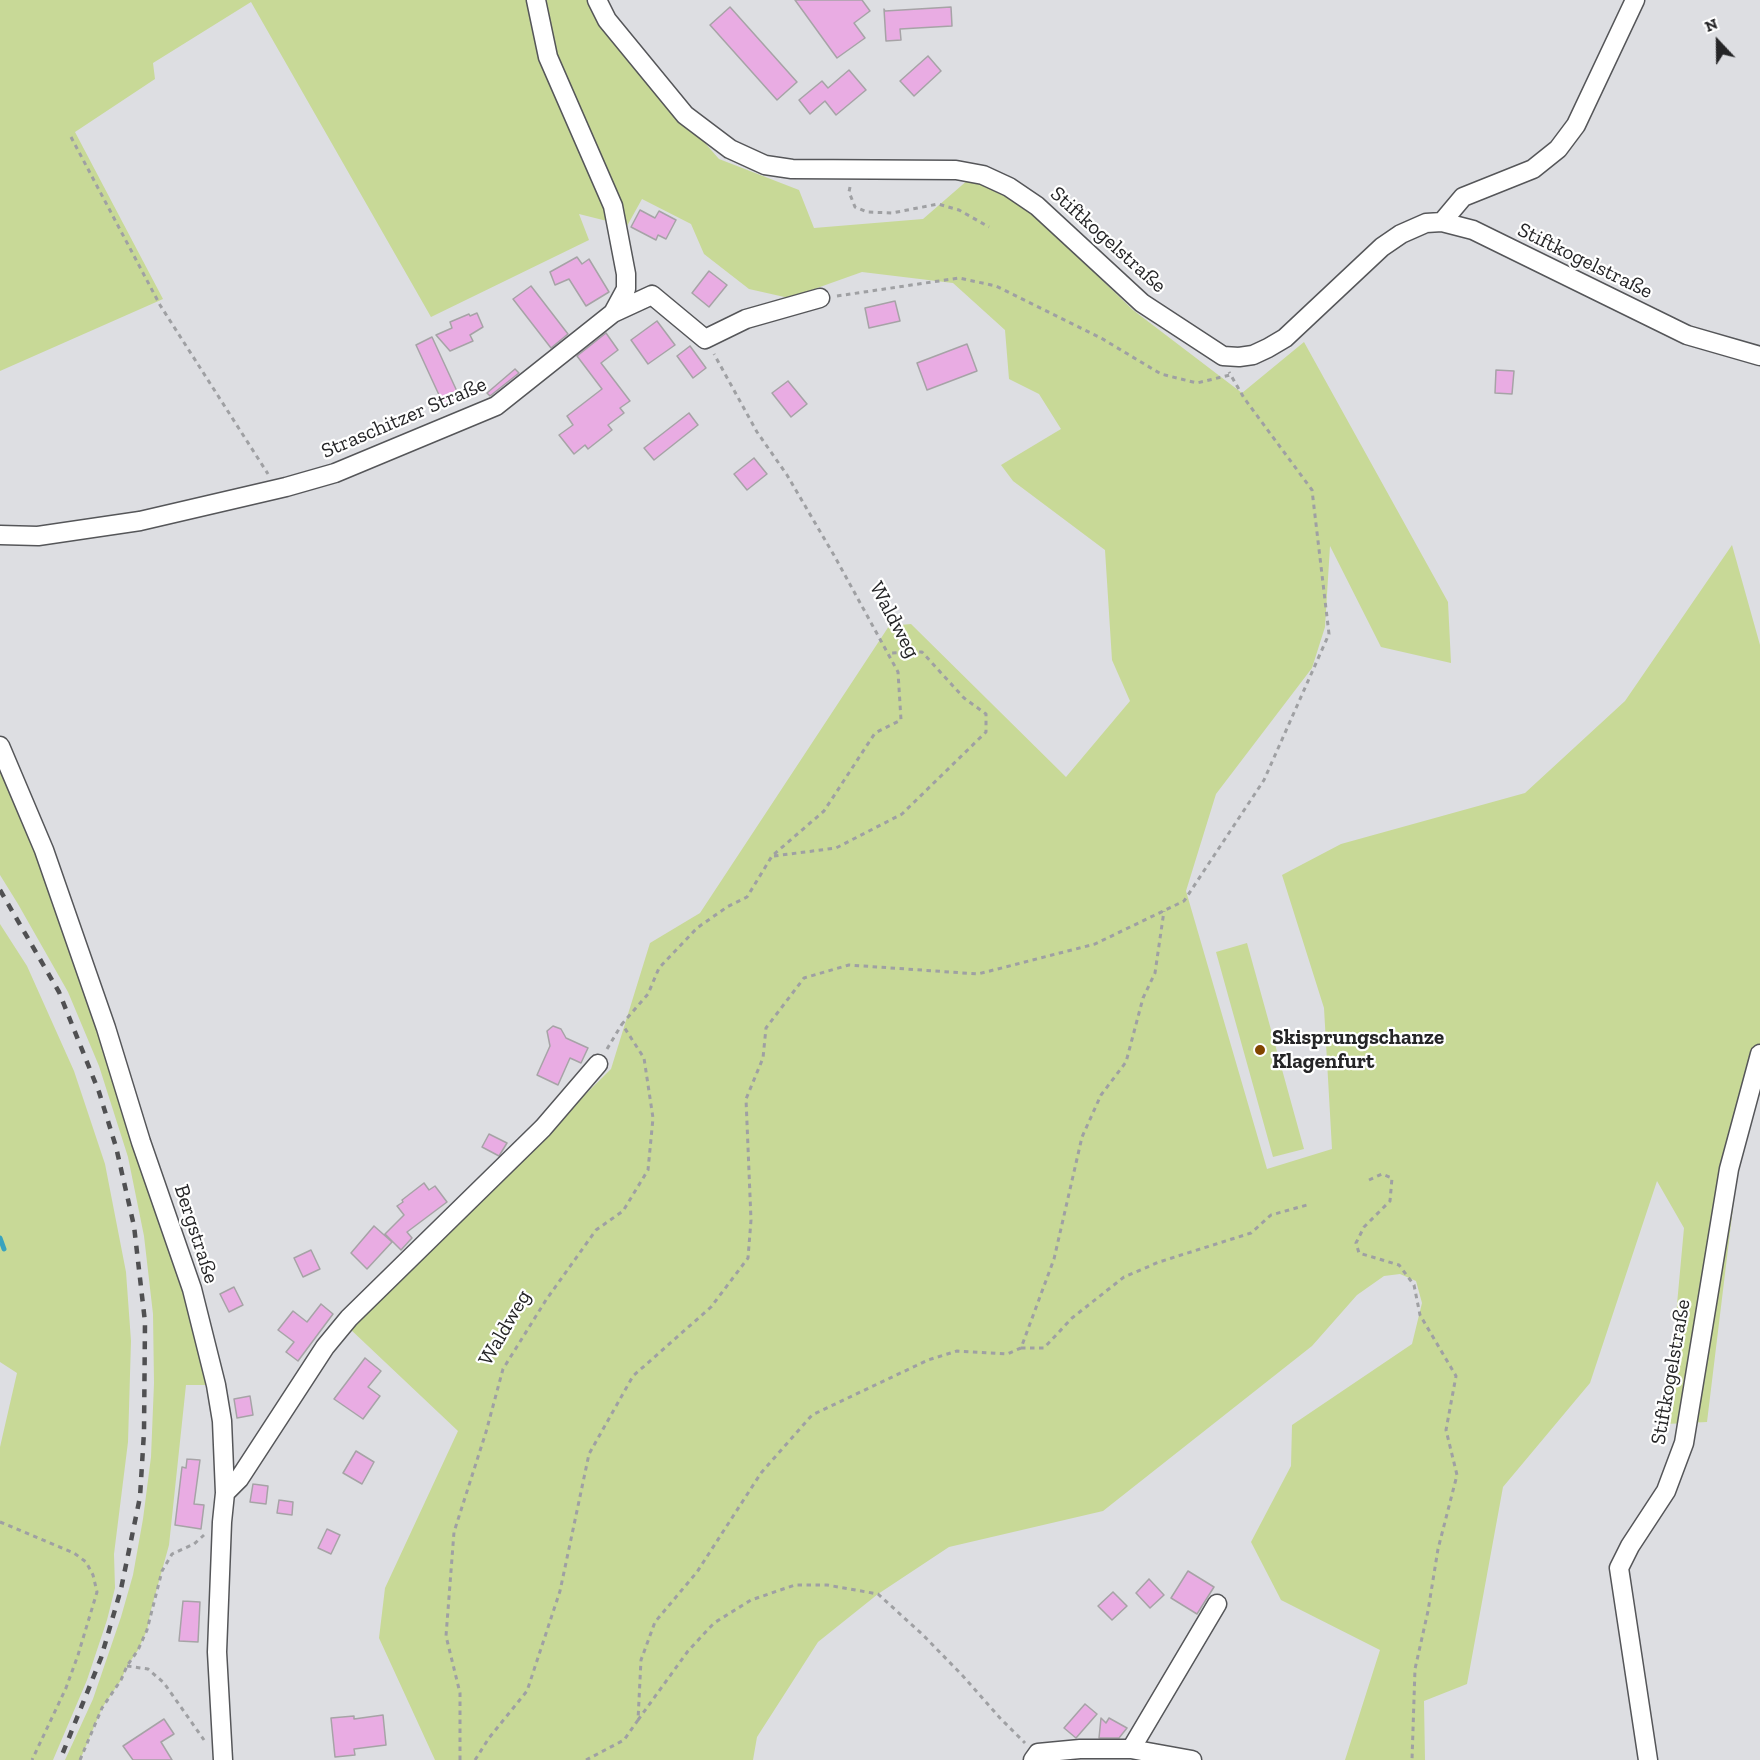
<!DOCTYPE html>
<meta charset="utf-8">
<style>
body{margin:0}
#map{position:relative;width:1760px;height:1760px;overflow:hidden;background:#dddee2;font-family:"Zilla Slab",serif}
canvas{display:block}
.north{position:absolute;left:1688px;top:12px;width:60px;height:60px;-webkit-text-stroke:4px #fff;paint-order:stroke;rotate:338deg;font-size:16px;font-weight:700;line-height:24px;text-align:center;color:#252527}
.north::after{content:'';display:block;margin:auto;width:21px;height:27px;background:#252527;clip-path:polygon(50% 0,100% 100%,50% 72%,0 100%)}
</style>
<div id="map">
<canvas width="1760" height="1760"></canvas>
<div class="north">N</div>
</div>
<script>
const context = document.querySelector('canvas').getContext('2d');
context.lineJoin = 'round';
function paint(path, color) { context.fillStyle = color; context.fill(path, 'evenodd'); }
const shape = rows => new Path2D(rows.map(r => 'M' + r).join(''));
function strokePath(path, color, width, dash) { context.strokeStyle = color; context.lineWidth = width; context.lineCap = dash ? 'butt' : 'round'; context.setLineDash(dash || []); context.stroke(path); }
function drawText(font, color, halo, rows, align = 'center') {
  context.font = font + ' "Zilla Slab",serif'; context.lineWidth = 4.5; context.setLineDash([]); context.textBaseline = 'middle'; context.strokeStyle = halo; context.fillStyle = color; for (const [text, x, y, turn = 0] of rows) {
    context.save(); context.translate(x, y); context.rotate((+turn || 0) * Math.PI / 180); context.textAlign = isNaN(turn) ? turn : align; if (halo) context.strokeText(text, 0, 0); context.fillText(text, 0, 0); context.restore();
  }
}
const green = shape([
 [0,0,588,0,598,21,719,159,799,190,814,228,923,219,969,179,1025,206,1133,310,1242,393,1304,342,1448,602,1451,663,1381,647,1330,546,1325,627,1312,668,1216,794,1186,891,1267,1169,1332,1149,1324,1008,1282,875,1341,844,1525,793,1625,701,1732,545,1760,645,1760,1091,1740,1150,1707,1422,1666,1424,1684,1228,1657,1181,1590,1383,1503,1487,1467,1684,1424,1701,1425,1760,1345,1760,1380,1650,1281,1600,1251,1542,1291,1466,1292,1425,1412,1344,1422,1303,1416,1281,1400,1274,1384,1276,1357,1295,1312,1346,1103,1511,949,1547,878,1594,818,1642,757,1737,753,1760,435,1760,379,1638,385,1588,458,1431,349,1328,611,1069,650,943,700,913,889,626,911,624,1066,777,1130,701,1112,660,1105,550,1013,481,1001,465,1061,429,1039,394,1009,379,1005,330,953,283,862,272,789,298,749,289,704,254,691,224,642,199,627,226,579,214,589,240,431,317,251,2,153,63,155,79,75,132,163,299,0,371],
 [0,763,37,846,186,1289,210,1385,186,1385,169,1545,151,1610,147,1630,138,1650,127,1666,121,1680,102,1708,80,1760,65,1760,93,1699,121,1617,133,1575,143,1519,151,1457,154,1383,153,1314,144,1236,128,1157,99,1066,68,992,18,904,0,875],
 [0,924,27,966,74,1071,105,1164,126,1272,131,1341,128,1442,114,1554,115,1588,107,1620,87,1680,53,1760,0,1760,0,1447,17,1373,0,1362],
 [1247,943,1304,1149,1273,1157,1216,952]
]);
const stream = shape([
 [0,1238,4,1249]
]);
const building = shape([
 [795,0,862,0,870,11,854,23,865,38,837,58,795,0],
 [730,7,797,82,777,100,710,25,730,7],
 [951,7,952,26,900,29,901,40,886,41,884,9,885,11,951,7],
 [928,56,941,71,914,96,900,81,928,56],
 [849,70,866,90,836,115,825,101,810,114,799,100,822,81,828,88,849,70],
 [640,210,655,218,659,211,676,220,666,239,658,235,656,240,631,227,640,210],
 [577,257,582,264,589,259,609,292,586,306,569,279,555,285,550,272,577,257],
 [709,271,727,285,709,307,692,293,709,271],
 [531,286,568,334,551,348,513,299,531,286],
 [895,301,900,321,869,328,865,308,895,301],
 [477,313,483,327,470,335,473,341,450,351,436,335,452,328,450,322,469,314,470,316,477,313],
 [657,321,675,345,648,364,631,340,657,321],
 [606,333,618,350,601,363,630,401,620,408,624,413,608,425,612,430,588,449,585,445,574,454,559,435,573,425,567,416,602,389,577,356,606,333],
 [432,337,461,400,445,408,416,345,432,337],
 [967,344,977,371,927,390,917,363,967,344],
 [690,346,706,368,693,378,677,356,690,346],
 [515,369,519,373,490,396,487,393,515,369],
 [1496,370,1514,371,1512,394,1495,393,1496,370],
 [788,381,807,404,791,417,772,393,788,381],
 [689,413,698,425,654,460,644,448,689,413],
 [754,458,767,474,747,490,734,474,754,458],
 [553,1026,561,1029,566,1038,588,1048,581,1063,570,1058,558,1085,537,1075,550,1046,547,1031,553,1026],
 [489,1134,507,1143,499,1156,482,1147,489,1134],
 [424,1183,429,1190,435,1186,447,1202,407,1232,412,1238,401,1250,385,1234,404,1215,397,1206,403,1202,402,1200,424,1183],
 [374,1226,392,1242,367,1269,351,1253,374,1226],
 [311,1250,320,1269,303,1277,294,1258,311,1250],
 [234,1287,243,1305,229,1312,220,1294,234,1287],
 [321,1304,333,1314,298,1361,286,1352,294,1342,278,1330,293,1311,307,1322,321,1304],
 [365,1358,381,1371,368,1387,380,1396,363,1419,334,1399,365,1358],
 [250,1396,253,1415,237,1418,234,1399,250,1396],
 [356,1451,374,1462,362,1484,343,1473,356,1451],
 [187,1459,200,1460,194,1504,204,1505,201,1529,175,1525,182,1467,186,1468,187,1459],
 [253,1484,268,1486,266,1504,250,1502,253,1484],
 [279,1500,293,1502,292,1515,277,1513,279,1500],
 [327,1529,340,1535,331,1554,318,1548,327,1529],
 [1188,1571,1214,1587,1197,1614,1171,1598,1188,1571],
 [1149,1579,1164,1595,1150,1608,1136,1593,1149,1579],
 [1113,1592,1127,1606,1112,1620,1098,1606,1113,1592],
 [183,1601,200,1602,198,1642,179,1641,183,1601],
 [1085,1704,1097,1714,1076,1738,1064,1728,1085,1704],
 [383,1715,386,1745,354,1749,355,1755,335,1757,331,1718,354,1716,354,1719,383,1715],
 [1101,1718,1106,1723,1109,1718,1127,1728,1119,1738,1099,1738,1101,1718],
 [164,1719,174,1734,161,1742,172,1760,133,1760,123,1746,164,1719]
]);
const path = shape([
 [71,137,160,305,268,474],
 [850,187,849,192,855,207,867,212,892,213,938,204,959,210,989,227],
 [837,296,959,278,996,286,1101,338,1161,374,1197,383,1230,375],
 [774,856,836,848,902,814,986,732,986,714,964,698,922,652,888,653],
 [607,1049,622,1024],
 [1369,1180,1382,1174,1392,1178,1390,1201,1364,1227,1356,1243,1359,1253,1399,1265,1414,1285,1420,1315,1456,1376,1446,1430,1457,1475,1438,1549,1428,1611,1415,1669,1412,1760],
 [1021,1348,1044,1348,1072,1318,1124,1277,1159,1262,1251,1233,1271,1215,1307,1205],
 [0,1522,74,1553,86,1562,93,1575,97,1592,78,1655,66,1688,32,1760],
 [127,1666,148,1669,164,1683,204,1740],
 [638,1720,688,1651,714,1623,751,1600,795,1585,827,1585,878,1594,923,1635,962,1675,1000,1718,1025,1743],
 [80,1760,102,1708,121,1680,127,1666,138,1650,147,1630,162,1571,172,1554,194,1544,204,1535],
 [460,1760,460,1693,446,1636,454,1532,486,1432,503,1369,546,1300,596,1230,623,1211,648,1170,653,1118,644,1058,622,1024,648,994,659,968,697,928,727,907,747,897,772,856,824,811,875,733,901,720,898,672,835,557,787,475,757,432,714,354],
 [475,1760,489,1738,527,1691,560,1591,589,1454,633,1376,711,1307,748,1258,751,1220,746,1099,763,1058,766,1028,804,978,849,965,978,974,1095,944,1184,901,1264,780,1329,634,1312,490,1244,398,1229,372],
 [586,1760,624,1740,638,1720,641,1660,655,1622,697,1572,761,1473,812,1415,928,1360,957,1351,1007,1354,1021,1348,1054,1259,1082,1137,1101,1095,1126,1062,1143,998,1155,973,1164,911]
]);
const minor = shape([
 [597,0,607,20,685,115,730,149,765,165,792,169,956,170,983,175,1009,187,1037,206,1142,303,1223,356,1239,357,1253,355,1268,348,1285,338,1382,247,1401,234,1426,223,1442,222,1473,230,1687,335,1760,356],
 [1442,222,1463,197,1533,169,1558,149,1576,125,1635,0],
 [613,313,652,295,705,339,746,319,820,298],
 [0,535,38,536,140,521,286,487,335,473,496,406,613,313,626,289,626,274,613,206,548,57,536,0],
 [0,746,44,850,106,1028,141,1142,192,1289,216,1385,222,1421,225,1493,222,1522,217,1652,223,1760],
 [225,1493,239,1479,325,1347,349,1318,543,1128,598,1064],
 [1131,1749,1217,1604],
 [1033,1760,1038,1753,1080,1749,1131,1749,1192,1760],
 [1648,1760,1619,1568,1630,1546,1666,1491,1684,1443,1729,1169,1760,1054]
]);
const rail = shape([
 [0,890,59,992,99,1092,116,1147,134,1226,145,1322,144,1432,140,1497,121,1589,101,1658,60,1760]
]);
const markers = [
 [1260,1050,6,"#814600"]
];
const streetNames = [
 ["Stiftkogelstraße",1108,240,42],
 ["Stiftkogelstraße",1585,261,26],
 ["Straschitzer Straße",404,418,-23],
 ["Waldweg",894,620,62],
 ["Bergstraße",196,1234,72],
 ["Waldweg",505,1328,-60],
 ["Stiftkogelstraße",1671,1372,-80]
];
const poiNames = [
 ["Skisprungschanze",1272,1038],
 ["Klagenfurt",1272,1062]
];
paint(green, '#c8d997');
strokePath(stream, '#39a3be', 5);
paint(building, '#e9ace3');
strokePath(building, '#a6a3a6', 1.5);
strokePath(minor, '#555659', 21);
strokePath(path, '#9fa0a3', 3, [4.5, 4.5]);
strokePath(minor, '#fff', 18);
strokePath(rail, '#505052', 4.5, [8, 8]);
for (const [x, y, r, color] of markers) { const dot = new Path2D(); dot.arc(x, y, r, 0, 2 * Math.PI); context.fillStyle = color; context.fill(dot); strokePath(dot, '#fff', 2); }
drawText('21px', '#252527', '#fff', streetNames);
drawText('bold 21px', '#252527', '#fff', poiNames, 'left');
</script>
